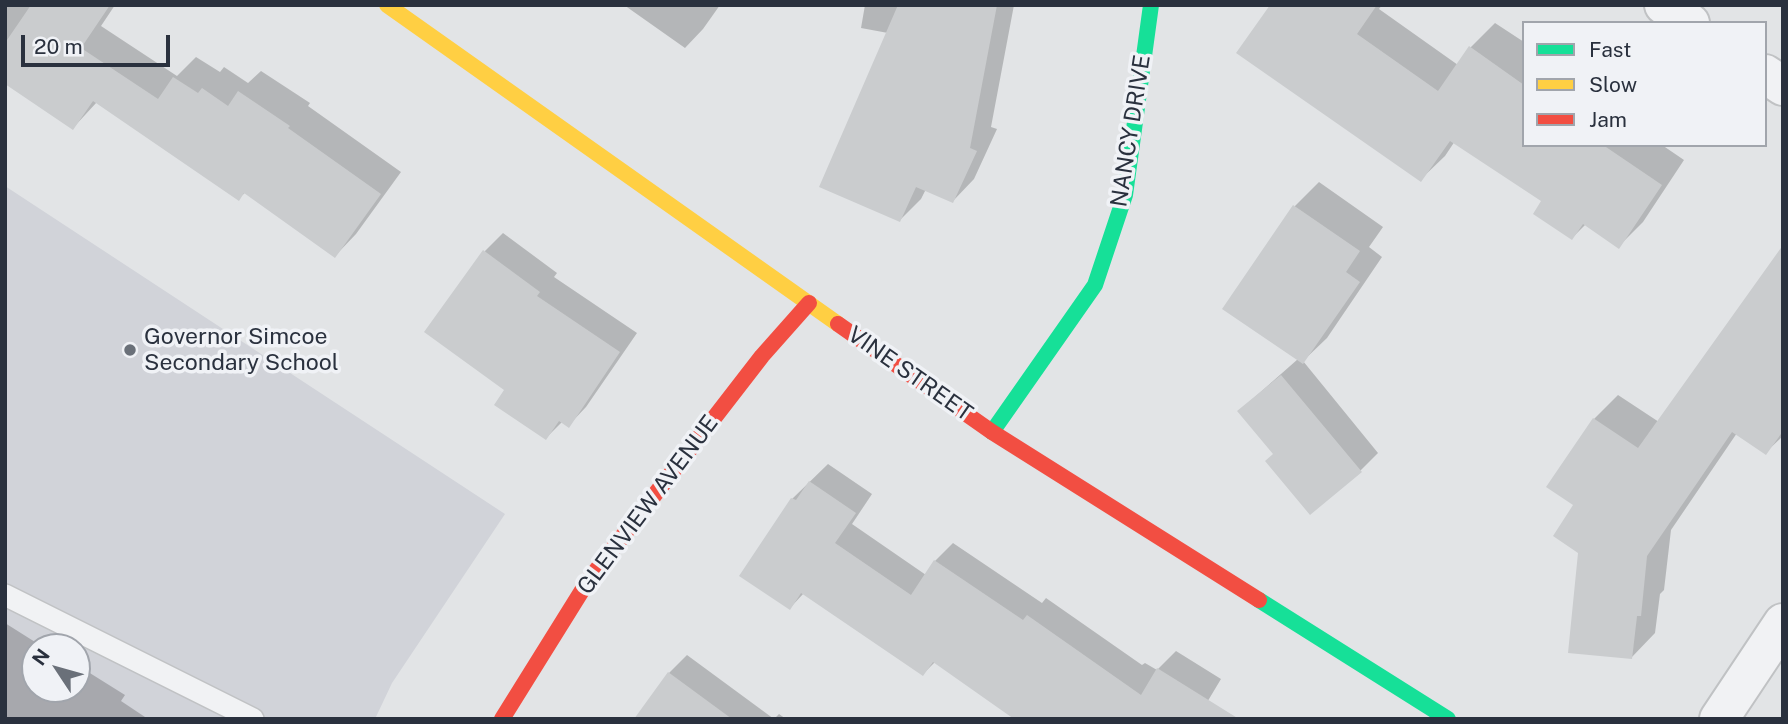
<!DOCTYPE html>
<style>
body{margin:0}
#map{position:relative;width:1788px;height:724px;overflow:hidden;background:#e2e4e6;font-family:"Public Sans",sans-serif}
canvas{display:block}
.frame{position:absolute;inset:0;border:7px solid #2a313e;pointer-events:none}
.legend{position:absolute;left:1522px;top:21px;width:245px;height:126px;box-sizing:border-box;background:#f0f2f6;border:2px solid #a1a5ac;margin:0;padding:9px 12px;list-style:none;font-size:21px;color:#2a313e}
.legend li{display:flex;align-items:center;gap:14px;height:35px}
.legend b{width:35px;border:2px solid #a1a5ac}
.north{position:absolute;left:21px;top:633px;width:70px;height:70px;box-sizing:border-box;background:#f0f2f6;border:2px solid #a1a5ac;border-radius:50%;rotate:306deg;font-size:19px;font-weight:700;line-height:28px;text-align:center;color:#2a313e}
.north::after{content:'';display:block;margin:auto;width:24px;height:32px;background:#6a7079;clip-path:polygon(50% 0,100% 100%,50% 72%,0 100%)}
.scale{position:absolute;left:21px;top:35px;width:149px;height:32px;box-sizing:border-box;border:4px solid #2a313e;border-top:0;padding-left:9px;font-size:21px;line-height:24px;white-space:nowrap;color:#2a313e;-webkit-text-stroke:5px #f0f2f6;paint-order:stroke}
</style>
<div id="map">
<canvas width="1788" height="724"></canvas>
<div class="frame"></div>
<ul class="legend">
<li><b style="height:9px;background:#16e098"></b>Fast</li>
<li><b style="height:9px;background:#ffcf43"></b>Slow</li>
<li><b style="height:9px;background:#f24e42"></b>Jam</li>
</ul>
<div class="north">N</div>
<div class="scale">20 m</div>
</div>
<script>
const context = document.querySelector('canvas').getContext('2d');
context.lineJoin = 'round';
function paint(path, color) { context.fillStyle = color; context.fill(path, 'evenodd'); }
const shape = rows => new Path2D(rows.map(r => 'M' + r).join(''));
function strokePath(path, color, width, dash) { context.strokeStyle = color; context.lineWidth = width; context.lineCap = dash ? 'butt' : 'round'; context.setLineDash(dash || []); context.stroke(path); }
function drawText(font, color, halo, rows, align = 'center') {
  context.font = font + ' "Public Sans",sans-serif'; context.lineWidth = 7; context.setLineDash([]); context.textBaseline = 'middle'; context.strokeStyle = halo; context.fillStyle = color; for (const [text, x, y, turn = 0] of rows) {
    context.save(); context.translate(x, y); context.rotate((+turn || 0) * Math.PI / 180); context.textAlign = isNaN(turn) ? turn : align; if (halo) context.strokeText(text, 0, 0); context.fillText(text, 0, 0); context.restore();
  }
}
const built = shape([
 [5,186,505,514,392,683,375,719,5,719],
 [35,647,77,647,77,689,35,689]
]);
const shadow = shape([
 [5,5,115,5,101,26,177,76,196,57,220,72,224,67,248,83,261,71,310,103,308,106,401,172,356,234,335,256,246,192,239,198,97,102,73,128,5,82],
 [624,5,720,5,703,29,685,48],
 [865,5,1014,5,991,127,997,129,974,179,953,201,926,189,921,199,900,220,888,33,861,28],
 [1272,5,1382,5,1379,9,1458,65,1471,47,1495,23,1524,42,1524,145,1662,145,1684,160,1643,222,1619,246,1586,224,1572,238,1543,201,1455,141,1445,156,1420,180],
 [1319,182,1383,227,1369,247,1382,257,1327,338,1303,361,1378,453,1360,471,1275,454,1239,411,1298,359,1295,206],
 [503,233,557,273,554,277,637,333,586,407,568,426,562,422,546,438,506,390,485,251],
 [1783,250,1783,436,1765,453,1737,433,1671,530,1664,590,1660,594,1655,633,1631,658,1580,552,1576,505,1548,486,1594,419,1618,395,1659,422],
 [828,464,872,494,852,524,926,575,935,561,953,543,1042,603,1046,598,1142,665,1145,663,1157,670,1176,651,1221,679,1197,719,935,662,923,674,804,593,790,608,792,499],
 [5,623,43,647,35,647,35,689,77,689,77,665,125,695,121,701,148,719,5,719],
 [687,655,774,719,779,714,786,719,636,719,669,673]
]);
const building = shape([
 [31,5,110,5,81,48,158,99,173,77,198,93,202,88,228,106,238,91,290,126,288,128,381,194,335,258,244,193,239,201,93,101,73,130,5,84,5,43],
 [898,5,997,5,970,148,977,151,953,203,916,187,900,222,819,187],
 [1270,5,1377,5,1357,34,1438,91,1469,46,1524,85,1524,145,1603,145,1662,185,1619,249,1583,224,1572,240,1533,214,1541,201,1450,141,1421,182,1236,53],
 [1293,205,1360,251,1346,272,1360,282,1303,364,1222,309],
 [1783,245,1783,431,1766,455,1732,432,1647,556,1641,616,1637,616,1632,659,1568,653,1578,553,1553,536,1573,505,1546,487,1593,418,1638,448],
 [483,250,540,292,537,296,620,352,569,428,559,421,546,440,494,405,504,390,424,332],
 [1281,375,1362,472,1310,515,1265,461,1273,454,1237,411],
 [809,481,856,513,835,543,911,595,934,560,1023,620,1027,615,1141,695,1157,668,1239,719,1014,719,933,662,923,676,801,593,790,610,739,576,791,498,796,500],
 [668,672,732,719,634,719]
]);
const lane = shape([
 [5,595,253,719]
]);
const street = shape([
 [1664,5,1690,23],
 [1765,74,1783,86],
 [1719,719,1783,623]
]);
const fast = shape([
 [992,432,1095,285,1125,195,1151,5],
 [1259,600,1448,719]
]);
const slow = shape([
 [387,5,838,324]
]);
const jam = shape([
 [838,324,992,432,1259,600],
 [502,719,588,581,762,356,809,303]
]);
const markers = [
 [130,350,7,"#6a7079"]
];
const streetNames = [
 ["NANCY DRIVE",1131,131,-81],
 ["VINE STREET",910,374,35],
 ["GLENVIEW AVENUE",648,505,-53]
];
const poiNames = [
 ["Governor Simcoe",144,337],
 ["Secondary School",144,363]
];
paint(built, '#d1d3d9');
paint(shadow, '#0003');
paint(building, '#caccce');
strokePath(lane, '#c0c2c4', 24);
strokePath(street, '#c0c2c4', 42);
strokePath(lane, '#f1f2f4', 21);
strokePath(street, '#f1f2f4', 38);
strokePath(fast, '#16e098', 16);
strokePath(slow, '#ffcf43', 16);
strokePath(jam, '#f24e42', 16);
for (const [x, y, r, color] of markers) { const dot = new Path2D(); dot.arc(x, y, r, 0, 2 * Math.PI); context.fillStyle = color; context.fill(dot); strokePath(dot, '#f0f2f6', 2.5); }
drawText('23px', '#2a313e', '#f0f2f6', streetNames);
drawText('23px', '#2a313e', '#f0f2f6', poiNames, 'left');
</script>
